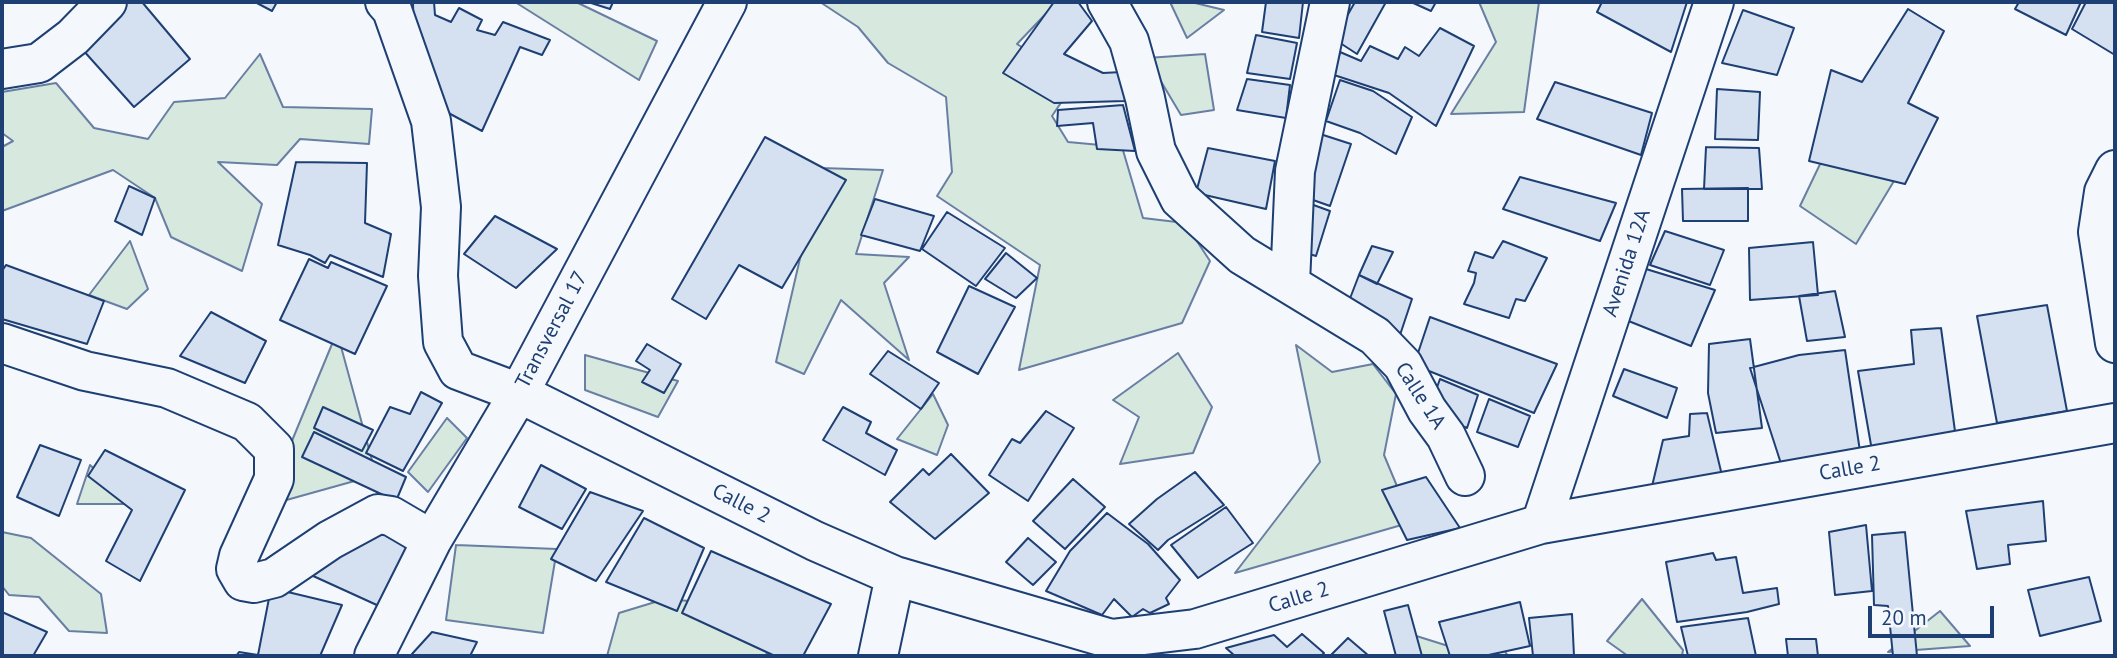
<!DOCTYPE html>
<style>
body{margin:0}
#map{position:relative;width:2117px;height:658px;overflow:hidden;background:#f4f7fb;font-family:"PT Sans",sans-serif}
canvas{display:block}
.frame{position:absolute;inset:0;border:4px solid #1d3f73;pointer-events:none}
.scale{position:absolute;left:1868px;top:606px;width:126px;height:32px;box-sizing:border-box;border:4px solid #1d3f73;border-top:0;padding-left:9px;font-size:21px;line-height:24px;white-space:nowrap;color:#1d3f73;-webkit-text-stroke:5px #f4f7fb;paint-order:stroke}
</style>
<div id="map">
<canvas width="2117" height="658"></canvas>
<div class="frame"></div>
<div class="scale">20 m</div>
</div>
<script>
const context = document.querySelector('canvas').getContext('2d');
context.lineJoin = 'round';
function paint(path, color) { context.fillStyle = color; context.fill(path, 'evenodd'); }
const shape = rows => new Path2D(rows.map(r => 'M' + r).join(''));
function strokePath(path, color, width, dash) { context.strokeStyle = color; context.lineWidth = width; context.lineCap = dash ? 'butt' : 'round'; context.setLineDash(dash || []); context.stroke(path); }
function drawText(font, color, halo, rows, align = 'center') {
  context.font = font + ' "PT Sans",sans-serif'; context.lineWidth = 5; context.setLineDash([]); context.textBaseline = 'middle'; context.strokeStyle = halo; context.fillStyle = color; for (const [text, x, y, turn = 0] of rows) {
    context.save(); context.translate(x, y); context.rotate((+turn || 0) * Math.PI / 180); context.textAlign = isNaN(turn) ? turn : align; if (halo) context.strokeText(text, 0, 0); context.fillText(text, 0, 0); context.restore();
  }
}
const green = shape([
 [515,2,576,2,657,41,639,80,515,2],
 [820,2,1057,2,1017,44,1075,82,1052,116,1068,142,1122,147,1143,218,1185,223,1210,261,1182,323,1019,370,1040,265,937,196,952,172,946,97,888,63,858,27,820,2],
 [1170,2,1191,2,1224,10,1187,38,1170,2],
 [1479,2,1539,2,1524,112,1451,114,1496,42,1479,2],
 [260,54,283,107,372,109,369,144,300,139,277,165,218,162,262,204,242,271,171,237,155,198,113,170,2,211,2,147,13,141,2,133,2,92,56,83,94,128,148,139,174,102,225,98,260,54],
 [1205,54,1214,110,1181,115,1147,58,1205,54],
 [1833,137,1897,176,1856,244,1800,206,1833,137],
 [821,168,883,170,856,254,909,257,884,283,909,360,841,300,804,374,776,362,821,168],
 [130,241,148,289,127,309,89,295,130,241],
 [337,332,376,475,265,506,337,332],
 [1296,345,1332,372,1373,364,1396,394,1384,455,1412,522,1235,573,1320,462,1296,345],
 [1178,353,1212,407,1193,453,1120,464,1139,417,1113,400,1178,353],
 [585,355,678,381,658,417,585,390,585,355],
 [933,394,948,425,937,455,897,439,933,394],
 [447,418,467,438,428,492,408,472,447,418],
 [90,465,132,504,77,504,90,465],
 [2,532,31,538,101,594,107,633,69,631,39,597,9,595,2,586,2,532],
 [456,545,557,549,543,633,446,620,456,545],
 [665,599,714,603,772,646,765,656,607,656,619,613,665,599],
 [1642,599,1683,650,1682,656,1628,656,1607,641,1642,599],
 [1940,611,1970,646,1888,652,1940,611],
 [1410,634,1461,650,1504,650,1508,656,1404,656,1410,634]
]);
const building = shape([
 [96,2,142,2,190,59,134,107,65,30,96,2],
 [255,2,277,2,272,11,255,2],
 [413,2,434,2,435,15,451,22,459,8,482,20,477,30,495,35,503,22,550,40,542,55,520,47,482,131,415,95,413,2],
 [588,2,613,2,610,9,588,2],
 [1054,2,1078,2,1092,21,1064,54,1103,73,1122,72,1125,101,1054,103,1003,73,1054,2],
 [1266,2,1303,2,1299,38,1262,32,1266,2],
 [1355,2,1386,2,1357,54,1334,39,1355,2],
 [1411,2,1436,2,1431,11,1411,2],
 [1602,2,1687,2,1671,52,1597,12,1602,2],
 [2019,2,2081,2,2066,35,2015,9,2019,2],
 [2086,2,2115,2,2115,55,2072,29,2086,2],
 [1908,9,1944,31,1908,103,1938,118,1905,184,1809,161,1831,70,1862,82,1908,9],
 [1743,10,1794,28,1777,75,1722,63,1743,10],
 [1440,28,1474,46,1436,126,1389,93,1334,75,1340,52,1361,61,1370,46,1398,59,1405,47,1419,56,1440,28],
 [1256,35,1297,43,1290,79,1247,73,1256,35],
 [1247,79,1290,85,1286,118,1237,110,1247,79],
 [1340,80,1373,91,1412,117,1396,154,1360,133,1326,121,1340,80],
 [1555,82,1652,113,1641,155,1537,119,1555,82],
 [1717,89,1760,92,1758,140,1715,139,1717,89],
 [1123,105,1135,151,1097,149,1093,123,1057,126,1058,110,1123,105],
 [1314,132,1351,144,1330,206,1299,195,1314,132],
 [765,137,846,180,782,288,739,265,706,319,672,299,765,137],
 [1706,147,1759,148,1762,189,1704,189,1706,147],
 [1208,148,1275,161,1266,209,1196,193,1208,148],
 [296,162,367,163,365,223,391,234,383,277,330,255,325,263,310,255,278,245,296,162],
 [1520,177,1616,203,1600,241,1503,209,1520,177],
 [129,186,155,198,142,235,115,221,129,186],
 [1748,188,1748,221,1683,221,1682,189,1748,188],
 [875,199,934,216,920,251,861,235,875,199],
 [1297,199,1330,211,1316,256,1286,247,1297,199],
 [947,212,1005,248,976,286,922,249,947,212],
 [495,216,557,249,516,288,464,254,495,216],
 [1665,231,1724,250,1710,285,1650,265,1665,231],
 [1503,241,1547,258,1525,301,1516,299,1509,318,1464,304,1474,283,1476,273,1468,271,1475,252,1493,258,1503,241],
 [1813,242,1818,295,1750,300,1749,248,1813,242],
 [1372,246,1393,252,1377,284,1359,275,1372,246],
 [1006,253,1037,278,1016,298,985,279,1006,253],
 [309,259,328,268,331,262,387,286,355,354,280,320,309,259],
 [6,265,104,301,87,344,2,319,2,271,6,265],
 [1646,269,1715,290,1691,346,1626,320,1646,269],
 [1359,275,1412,299,1398,341,1344,314,1359,275],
 [969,286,1015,307,978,374,937,352,969,286],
 [1835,291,1845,337,1807,341,1799,296,1835,291],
 [2047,305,2067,411,1997,423,1977,316,2047,305],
 [211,312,266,341,245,383,180,356,211,312],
 [1430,317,1557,364,1534,413,1414,365,1430,317],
 [1941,328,1957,446,1874,462,1858,371,1914,364,1911,330,1941,328],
 [1750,339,1762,428,1716,433,1708,393,1709,344,1750,339],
 [647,344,681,364,664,393,642,382,650,370,636,361,647,344],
 [1845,350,1862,465,1786,479,1750,368,1799,355,1845,350],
 [888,351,939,383,921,409,870,374,888,351],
 [1624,369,1677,388,1667,418,1613,396,1624,369],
 [1440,379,1478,395,1467,428,1428,412,1440,379],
 [421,392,442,403,403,471,366,453,390,407,410,414,421,392],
 [1489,399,1530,416,1518,447,1477,432,1489,399],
 [323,407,373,430,362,451,314,428,323,407],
 [843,407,871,422,866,433,897,450,885,475,823,440,843,407],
 [1046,411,1074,428,1028,501,989,475,1012,439,1020,443,1046,411],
 [1707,413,1725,488,1649,499,1663,440,1689,436,1690,414,1707,413],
 [314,432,406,477,396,501,302,457,314,432],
 [40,445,81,460,59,516,17,497,40,445],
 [105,450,185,490,140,581,106,561,132,510,88,476,105,450],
 [951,454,989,493,935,539,890,502,923,469,929,475,951,454],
 [541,465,586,489,562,529,519,507,541,465],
 [1195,472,1224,505,1168,540,1158,550,1129,524,1157,499,1195,472],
 [1426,477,1460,528,1407,540,1382,490,1426,477],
 [1073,479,1105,507,1065,549,1033,521,1073,479],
 [590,492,643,511,596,581,551,559,590,492],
 [2043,501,2046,541,2008,545,2010,564,1977,569,1966,511,2043,501],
 [1226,507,1253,543,1198,578,1171,545,1226,507],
 [1107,513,1148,544,1180,580,1166,598,1169,604,1150,613,1143,609,1132,617,1114,599,1102,615,1046,591,1070,551,1107,513],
 [644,518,704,548,677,611,606,582,644,518],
 [355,520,408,545,379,606,311,575,355,520],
 [1866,525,1872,591,1835,595,1829,532,1866,525],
 [1905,532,1917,656,1893,656,1888,606,1874,605,1872,535,1905,532],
 [1028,538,1056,562,1033,585,1006,562,1028,538],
 [711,551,831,604,803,656,775,656,682,613,711,551],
 [1713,553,1716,560,1736,557,1743,593,1777,588,1779,604,1747,612,1677,622,1666,562,1713,553],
 [2089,577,2101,621,2040,636,2028,590,2089,577],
 [271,588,342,605,320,656,236,656,239,652,258,655,271,588],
 [1520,602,1530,646,1484,656,1450,656,1439,622,1520,602],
 [1408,605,1422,656,1396,656,1384,611,1408,605],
 [2,612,47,632,33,656,2,656,2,612],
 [1572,614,1574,656,1533,656,1529,618,1572,614],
 [1748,618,1756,656,1688,656,1681,627,1748,618],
 [432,632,477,642,470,656,414,656,412,654,432,632],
 [1302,634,1324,653,1321,656,1235,656,1226,648,1274,635,1287,647,1302,634],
 [1348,638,1369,656,1330,656,1348,638],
 [1786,639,1816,639,1818,656,1788,656,1786,639]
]);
const minor = shape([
 [385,2,392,10,431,121,441,207,438,276,443,342,458,370,519,393,815,541,895,576,1111,639,1195,629,1541,524,2115,423],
 [1107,2,1129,41,1145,98,1156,151,1180,199,1242,255,1375,336,1403,365,1427,410,1446,436,1465,476],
 [2,69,39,63,73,37,107,2],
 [2115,170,2104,192,2098,232,2115,343],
 [1290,283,1295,171,1330,2],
 [2,343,85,371,167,388,247,422,274,449,274,479,239,556,236,569,243,581,254,583,274,578,330,540,378,514,391,516,432,540],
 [1541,524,1714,2],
 [374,656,432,540,519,393,727,2],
 [878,656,895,576]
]);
const streetNames = [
 ["Avenida 12A",1627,263,-72],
 ["Transversal 17",552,330,-62],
 ["Calle 1A",1420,396,57],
 ["Calle 2",1850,469,-10],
 ["Calle 2",741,504,27],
 ["Calle 2",1299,598,-17]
];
paint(green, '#d7e8df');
strokePath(green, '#687fa3', 2);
paint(building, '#d5e0f0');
strokePath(building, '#1d3f73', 2);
strokePath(minor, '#1d3f73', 42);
strokePath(minor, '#f4f7fb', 38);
drawText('21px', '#1d3f73', '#f4f7fb', streetNames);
</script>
